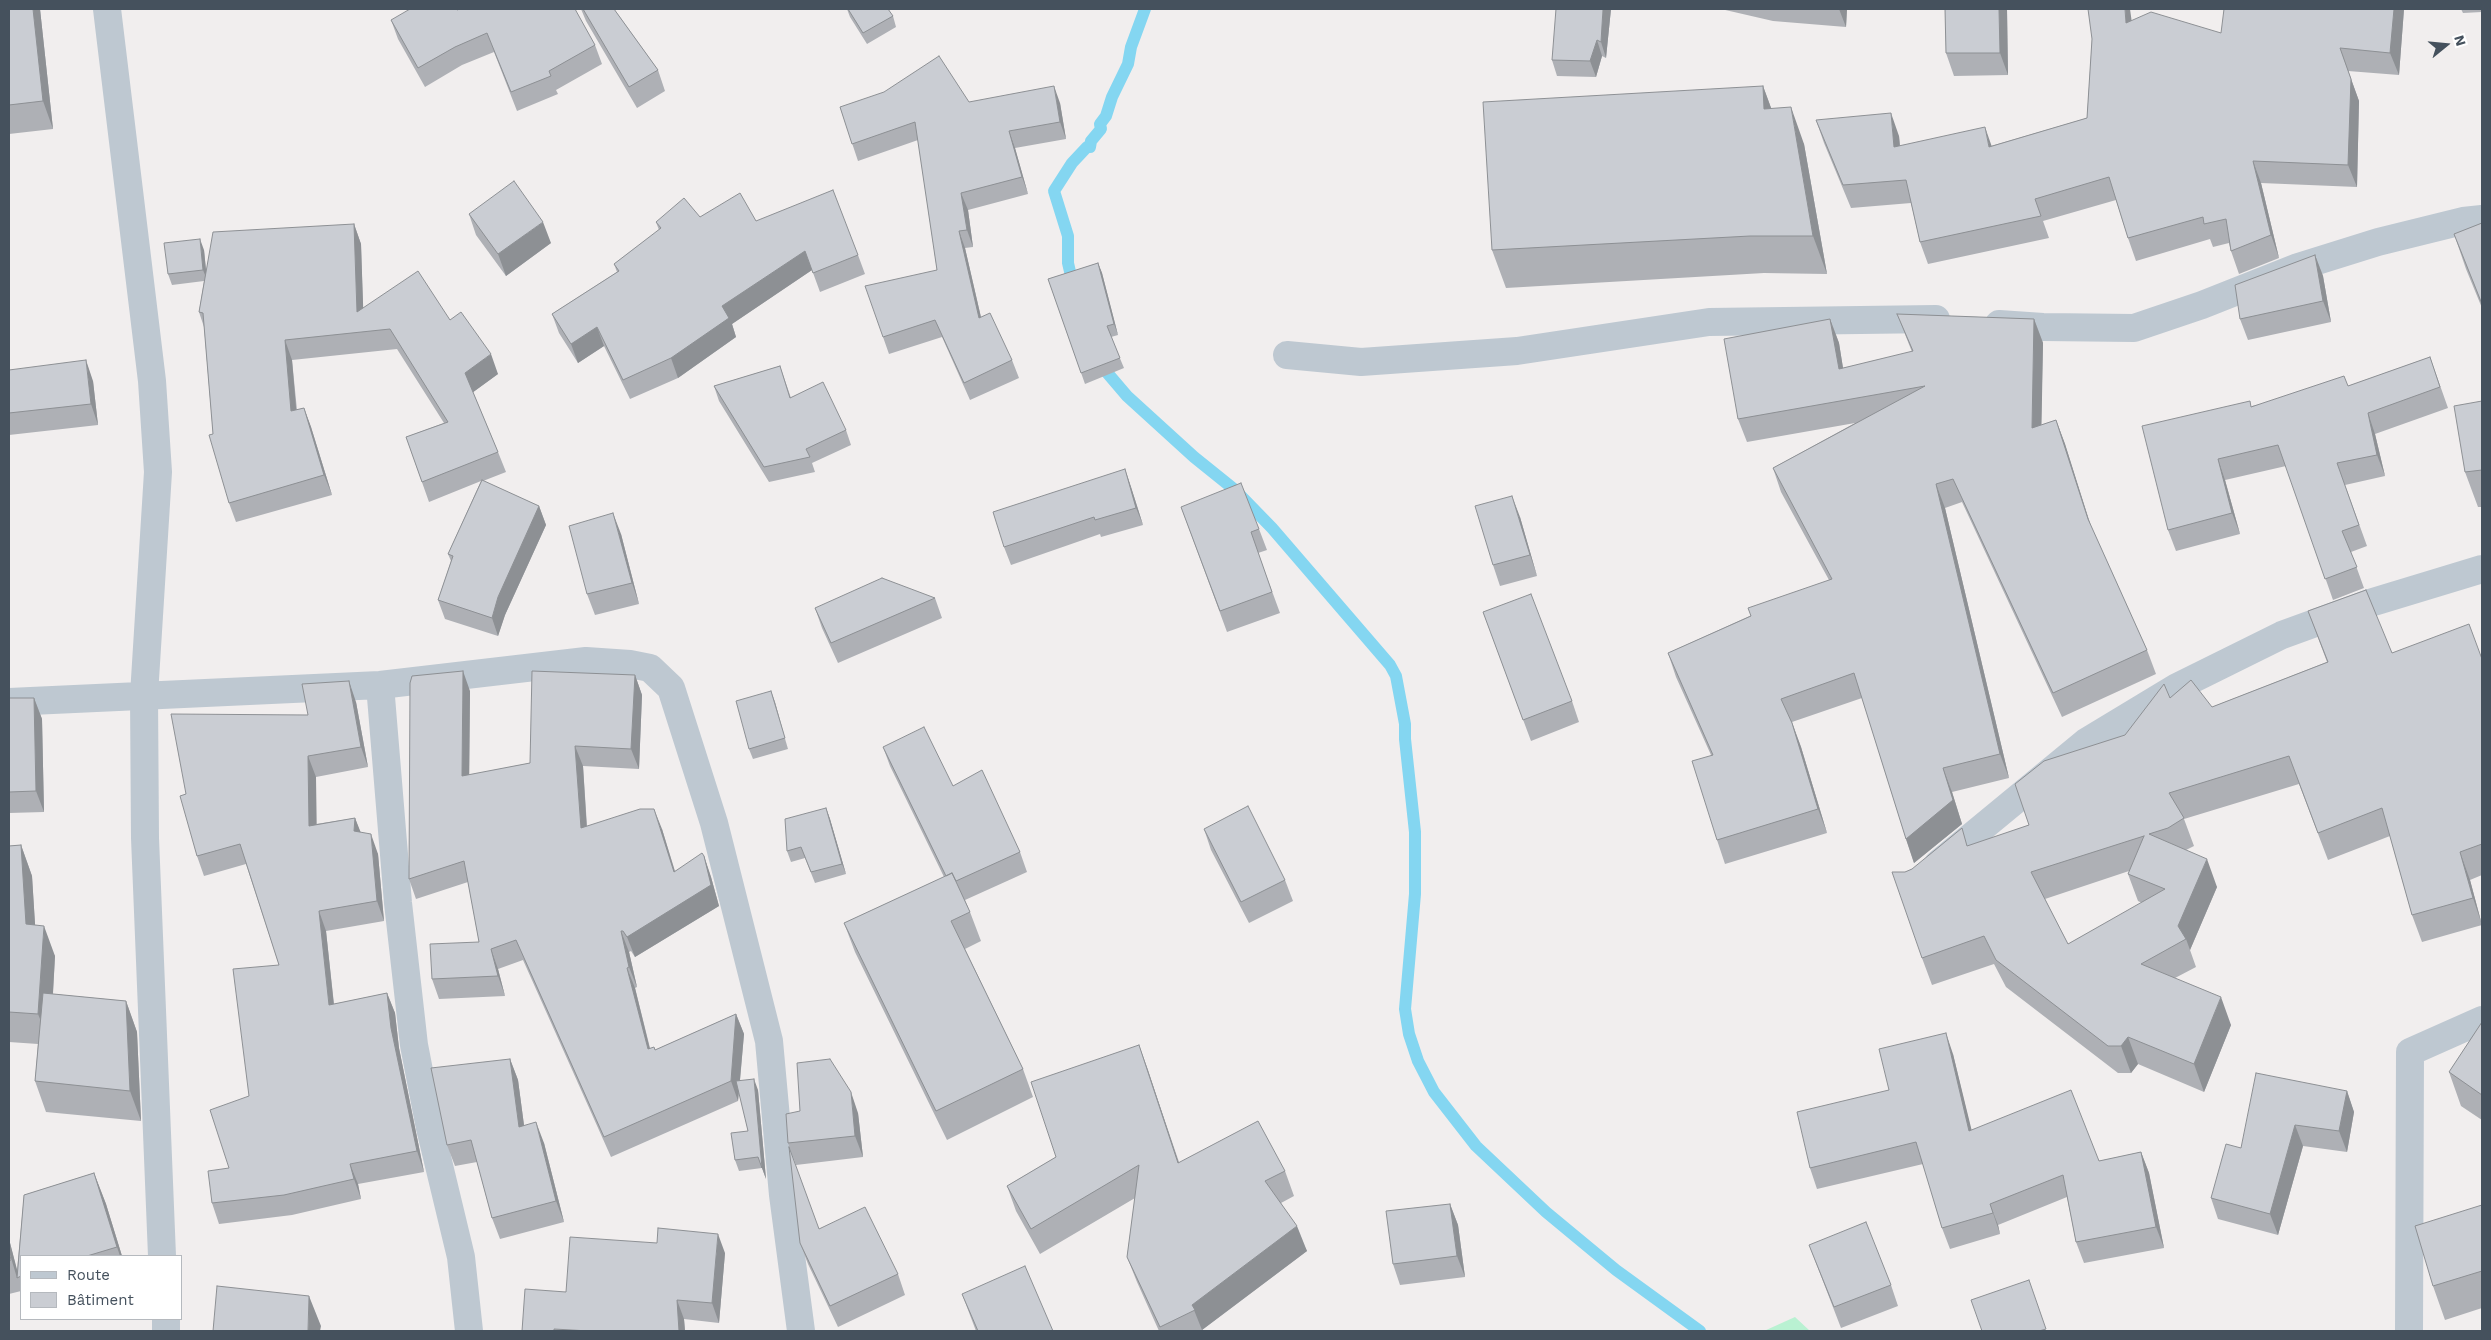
<!DOCTYPE html>
<meta charset="utf-8">
<style>
body{margin:0}
#map{position:relative;width:2491px;height:1340px;overflow:hidden;background:#f1eeee;font-family:"Work Sans",sans-serif}
canvas{display:block}
.frame{position:absolute;inset:0;border:10px solid #45515d;pointer-events:none}
.legend{position:absolute;left:20px;top:1255px;width:162px;height:65px;box-sizing:border-box;background:#fff;border:1px solid #b5b9be;margin:0;padding:6px 9px;list-style:none;font-size:15px;color:#45515d}
.legend li{display:flex;align-items:center;gap:10px;height:25px}
.legend b{width:25px;border:1px solid #b5b9be}
.north{position:absolute;left:2421px;top:20px;width:50px;height:50px;-webkit-text-stroke:4px #fff;paint-order:stroke;rotate:73deg;font-size:14px;font-weight:700;line-height:20px;text-align:center;color:#45515d}
.north::after{content:'';display:block;margin:auto;width:18px;height:22px;background:#45515d;clip-path:polygon(50% 0,100% 100%,50% 72%,0 100%)}
</style>
<div id="map">
<canvas width="2491" height="1340"></canvas>
<div class="frame"></div>
<ul class="legend">
<li><b style="height:6px;background:#bec8d1"></b>Route</li>
<li><b style="height:14px;background:#cacdd3"></b>Bâtiment</li>
</ul>
<div class="north">N</div>
</div>
<script>
const context = document.querySelector('canvas').getContext('2d');
context.lineJoin = 'round';
function paint(path, color) { context.fillStyle = color; context.fill(path, 'evenodd'); }
const shape = rows => new Path2D(rows.map(r => 'M' + r).join(''));
function strokePath(path, color, width, dash) { context.strokeStyle = color; context.lineWidth = width; context.lineCap = dash ? 'butt' : 'round'; context.setLineDash(dash || []); context.stroke(path); }
const green = shape([
 [1795,1317,1810,1331,1764,1331]
]);
const stream = shape([
 [1074,289,1068,263,1068,236,1054,191,1072,163,1087,147,1090,147,1091,141,1101,129,1100,124,1106,116,1112,97,1128,64,1131,47,1145,9],
 [1098,362,1127,396,1194,457,1235,490,1272,528,1390,665,1396,676,1405,724,1405,739,1415,832,1415,894,1405,1009,1409,1034,1418,1061,1434,1092,1476,1146,1546,1212,1616,1270,1700,1331]
]);
const minor = shape([
 [107,9,152,381,158,472,144,695,145,838,162,1256],
 [1999,324,2043,327,2134,328,2202,305,2298,267,2378,242,2463,221,2482,219],
 [1287,355,1361,362,1517,351,1709,322,1936,319],
 [380,685,398,903,414,1045,430,1128,461,1257,469,1331],
 [9,702,380,685,586,661,630,664,650,668,671,688,714,823,769,1041,783,1195,801,1331],
 [1938,864,2086,742,2177,687,2282,635,2370,603,2482,569],
 [166,1319,166,1331],
 [2409,1331,2410,1052,2482,1020]
]);
const wall = shape([
 [9,9,40,9,53,129,9,134],
 [581,9,614,9,658,70,665,91,637,108,586,21],
 [847,9,888,9,893,16,896,27,867,44,850,17],
 [1611,9,1606,58,1602,56,1596,77,1557,76,1552,60],
 [1721,9,1847,9,1846,27,1773,21],
 [1945,9,2007,9,2008,75,1954,76,1946,53],
 [2404,9,2399,75,2348,71,2359,101,2357,187,2261,183,2279,258,2239,274,2231,251,2229,243,2213,247,2210,239,2136,261,2128,238,2116,200,2043,221,2049,238,1928,264,1920,242,1911,203,1851,208,1824,143,1816,120,1899,136,1900,146,1991,146,2087,118,2092,39,2132,21,2221,33],
 [2461,9,2482,9,2482,12,2463,13],
 [457,10,595,45,602,64,556,90,558,94,517,111,494,52,462,65,425,87,398,39,391,20],
 [1763,86,1771,108,1804,144,1827,274,1764,273,1506,288,1492,250],
 [969,102,1060,103,1066,139,1015,148,1028,194,968,210,973,247,965,248,981,317,1012,360,1019,378,970,400,942,337,889,354,883,337,937,270,918,140,858,161,840,107],
 [469,214,551,243,506,276,476,235],
 [700,217,756,221,858,255,865,274,820,292,812,270,732,324,736,337,678,378,630,399,604,346,578,363,559,333,552,314,617,272,614,264,659,230,656,222],
 [2482,223,2482,308,2466,269,2454,234],
 [354,224,361,244,363,308,450,320,498,374,473,392,498,452,506,472,483,481,539,506,546,525,505,615,498,636,445,619,438,600,451,561,448,554,481,481,429,502,406,437,444,423,397,349,292,360,297,410,304,408,311,427,332,495,236,522,229,503,213,434,204,327,199,312,204,281,172,285,168,274,204,250,206,270],
 [2315,255,2323,276,2331,322,2248,340,2240,319],
 [1098,263,1102,273,1118,335,1111,337,1124,368,1085,384,1048,279],
 [1897,314,2034,319,2043,343,2041,425,2056,420,2065,444,2091,526,2147,650,2156,674,2062,717,1962,502,1945,508,2009,778,1952,792,1962,824,1914,863,1906,839,1862,698,1792,722,1801,747,1827,833,1725,864,1717,840,1711,755,1676,677,1668,653,1829,580,1781,492,1773,468,1855,423,1747,442,1738,419,1830,319,1839,343,1843,368,1912,352],
 [2430,357,2448,408,2375,434,2385,476,2345,485,2367,546,2351,552,2364,588,2333,600,2286,466,2225,480,2240,534,2176,551,2168,530,2252,406,2348,386],
 [780,366,791,398,846,430,851,445,812,463,815,472,769,482,719,401,714,386],
 [9,370,93,381,98,425,9,435],
 [2482,401,2482,507,2478,507,2465,472],
 [1125,469,1131,487,1143,525,1101,537,1100,534,1011,565,1004,547],
 [1181,507,1259,529,1267,550,1258,553,1280,613,1227,632],
 [1520,517,1537,576,1500,586,1493,565],
 [621,534,639,604,595,615,587,594],
 [935,598,942,618,838,663,822,628,815,608],
 [2308,611,2392,653,2482,659,2482,875,2470,880,2482,925,2422,942,2412,915,2390,836,2328,860,2299,784,2184,819,2194,846,2186,850,2217,887,2190,950,2196,967,2175,978,2231,1025,2204,1092,2138,1064,2131,1073,2118,1073,2006,987,1994,964,1932,985,1922,958,1905,872,1968,846,2029,825,2125,735,2170,698,2212,707,2327,662],
 [2129,871,2128,874,2138,901,2142,903,2068,944,2045,899],
 [1483,612,1572,701,1579,722,1531,741],
 [635,675,642,695,639,769,583,766,587,826,662,829,675,871,704,856,711,877,719,906,635,957,631,951,629,952,637,987,635,988,650,1048,655,1050,736,1014,744,1034,740,1081,758,1090,766,1179,762,1168,739,1171,735,1160,748,1131,739,1092,738,1101,611,1157,523,960,498,969,505,996,439,999,432,979,479,942,468,882,416,899,409,879,470,691,469,775,530,763],
 [771,691,788,749,753,759,749,749],
 [9,698,34,698,42,719,44,812,9,813],
 [356,702,368,767,316,777,316,824,355,818,360,832,378,854,384,921,326,931,334,1004,387,993,395,1013,399,1048,424,1172,358,1184,361,1199,292,1215,219,1224,212,1203,229,1168,249,1096,279,965,246,864,204,876,197,856,186,794,308,715],
 [883,747,953,786,1020,852,1027,872,965,900,970,912,981,941,965,949,1023,1069,1033,1097,947,1140,855,952,844,923,944,877,890,766],
 [826,808,830,819,846,874,815,883,805,858,791,862,787,851],
 [1204,829,1285,880,1293,901,1249,923,1211,850],
 [21,845,32,876,35,925,55,956,53,994,126,1001,137,1032,141,1121,46,1112,35,1081,38,1044,9,1042,9,846],
 [2482,1022,2482,1120,2461,1106,2449,1072],
 [1139,1045,1179,1162,1285,1171,1294,1196,1281,1203,1307,1251,1202,1330,1202,1331,1159,1331,1137,1282,1127,1257,1135,1198,1040,1254,1016,1211,1007,1186,1056,1157],
 [1953,1054,1971,1130,2099,1161,2141,1152,2149,1173,2164,1248,2084,1263,2076,1242,2067,1197,1998,1225,2000,1234,1950,1249,1942,1228,1923,1164,1817,1189,1810,1168,1889,1090],
 [510,1059,518,1080,524,1125,544,1143,564,1222,500,1239,492,1218,477,1162,455,1166,447,1145],
 [2347,1091,2354,1112,2347,1152,2303,1146,2278,1235,2218,1219,2211,1198,2241,1148],
 [858,1113,863,1157,796,1165,788,1143],
 [94,1173,106,1204,122,1256,21,1256,21,1291,9,1294,9,1239,17,1271,24,1195],
 [1450,1204,1458,1225,1465,1277,1400,1285,1393,1264],
 [2482,1205,2482,1308,2445,1320,2433,1286],
 [819,1229,898,1274,905,1295,838,1327,808,1264,800,1243],
 [1809,1245,1891,1285,1898,1306,1841,1328],
 [725,1253,719,1323,684,1319,685,1331,522,1331,566,1292],
 [962,1294,1053,1331,976,1331]
]);
const shadedWall = shape([
 [33,9,40,9,53,129,43,101],
 [1603,9,1611,9,1606,58,1601,42],
 [1839,9,1847,9,1846,27],
 [1999,9,2007,9,2008,75,2000,53],
 [2125,9,2130,9,2135,45,2126,23],
 [2394,9,2404,9,2399,75,2390,53],
 [1597,40,1602,56,1596,77,1590,61],
 [2340,48,2359,101,2357,187,2348,165],
 [1054,86,1060,103,1066,139,1060,122],
 [1763,86,1777,124,1764,109],
 [1791,107,1804,144,1827,274,1813,236],
 [1891,113,1899,136,1902,170,1894,147],
 [1985,127,1993,150,1989,147],
 [1009,131,1015,148,1028,194,1022,177],
 [2253,161,2261,183,2279,258,2271,235],
 [961,193,968,210,973,247,967,230],
 [543,222,551,243,506,276,498,254],
 [354,224,361,244,364,332,357,312],
 [959,231,965,248,985,335,979,318],
 [200,239,204,250,207,280,203,270],
 [805,251,812,270,732,324,736,337,678,378,671,358,722,306],
 [2315,255,2323,276,2331,322,2323,301],
 [1098,263,1102,273,1118,335,1114,324],
 [1830,319,1839,343,1847,393,1839,369],
 [2034,319,2043,343,2041,452,2032,428],
 [597,327,604,346,578,363,571,344],
 [285,340,292,360,298,431,291,411],
 [491,354,498,374,472,393,465,373],
 [86,360,93,381,98,425,91,404],
 [304,408,311,427,332,495,324,475],
 [2368,413,2375,434,2385,476,2377,455],
 [2056,420,2065,444,2096,543,2088,519],
 [2218,459,2225,480,2240,534,2232,513],
 [1125,469,1131,487,1143,525,1136,508],
 [1936,484,1945,508,2009,778,2000,754],
 [1512,496,1520,517,1537,576,1530,555],
 [539,506,546,525,505,615,498,636,492,618,498,597],
 [613,513,621,534,639,604,632,583],
 [463,671,470,691,469,797,462,776],
 [635,675,642,695,639,769,631,749],
 [349,681,356,702,368,767,361,747],
 [771,691,775,702,788,749,785,738],
 [34,698,42,719,44,812,36,791],
 [1792,723,1801,747,1827,833,1818,809],
 [575,746,583,766,588,848,581,828],
 [308,756,316,777,317,846,309,826],
 [1943,768,1952,792,1962,824,1914,863,1906,839],
 [826,808,830,819,846,874,842,864],
 [654,809,662,829,681,892,674,872],
 [355,818,363,838,354,831],
 [371,834,378,854,384,921,377,901],
 [21,845,32,876,37,955,26,924],
 [2460,852,2470,880,2482,925,2473,898],
 [704,856,711,877,719,906,635,957,627,937],
 [2207,859,2217,887,2190,950,2186,939,2178,926],
 [319,911,326,931,336,1025,329,1005],
 [44,926,55,956,50,1044,38,1014],
 [621,931,629,952,637,987,629,967],
 [491,949,498,969,505,996,498,976],
 [627,968,635,988,655,1070,648,1049],
 [387,993,395,1013,399,1048,424,1172,417,1151,391,1028],
 [2221,997,2231,1025,2204,1092,2194,1064],
 [126,1001,137,1032,141,1121,130,1091],
 [736,1014,744,1034,738,1101,731,1081],
 [1946,1033,1953,1054,1977,1152,1969,1131],
 [2128,1037,2138,1064,2131,1073,2121,1046],
 [1139,1045,1148,1070,1187,1188,1178,1163],
 [510,1059,518,1080,527,1148,519,1127],
 [754,1079,758,1090,766,1179,762,1168],
 [2347,1091,2354,1112,2347,1152,2339,1131],
 [851,1092,858,1113,863,1157,855,1136],
 [536,1122,544,1143,564,1222,556,1201],
 [2295,1125,2303,1146,2278,1235,2270,1214],
 [2141,1152,2149,1173,2164,1248,2156,1227],
 [350,1164,358,1184,361,1199,354,1179],
 [94,1173,106,1204,122,1256,120,1256,117,1247],
 [1450,1204,1458,1225,1465,1277,1457,1256],
 [1990,1204,1998,1225,2000,1234],
 [1297,1226,1307,1251,1202,1330,1192,1305],
 [718,1234,725,1253,719,1323,712,1303],
 [9,1239,19,1277,17,1278,9,1251],
 [309,1296,321,1326,320,1331,308,1331],
 [677,1300,684,1319,685,1331,679,1331]
]);
const building = shape([
 [9,9,33,9,43,101,9,105,9,9],
 [410,9,456,9,457,10,460,9,575,9,595,45,549,71,551,76,511,92,487,33,455,47,418,68,391,20,410,9],
 [583,9,614,9,658,70,629,87,583,9],
 [848,9,888,9,893,16,863,33,848,9],
 [1556,9,1603,9,1601,42,1597,40,1590,61,1552,60,1556,9],
 [1945,9,1999,9,2000,53,1946,53,1945,9],
 [2088,9,2125,9,2126,23,2151,12,2221,33,2224,9,2394,9,2390,53,2340,48,2351,79,2348,165,2253,161,2271,235,2231,251,2226,219,2204,224,2203,217,2128,238,2109,177,2035,199,2041,216,1920,242,1906,180,1843,185,1816,120,1891,113,1894,147,1985,127,1989,147,2087,118,2092,39,2088,9],
 [939,56,969,102,1054,86,1060,122,1009,131,1022,177,961,193,967,230,959,231,979,318,990,313,1012,360,964,383,935,320,883,337,865,286,937,270,915,122,852,144,840,107,884,92,939,56],
 [1763,86,1764,109,1791,107,1813,236,1750,236,1492,250,1483,102,1763,86],
 [514,181,543,222,498,254,469,214,514,181],
 [833,190,858,255,813,273,805,251,722,306,729,318,671,358,623,380,597,327,571,344,552,314,619,271,614,264,661,228,656,222,684,198,700,217,740,193,756,221,833,190],
 [2482,223,2482,304,2454,234,2482,223],
 [354,224,357,312,418,271,450,320,461,312,491,354,465,373,498,452,422,482,406,437,448,422,390,329,285,340,291,411,304,408,324,475,229,503,209,435,213,434,203,313,199,312,213,232,354,224],
 [200,239,203,270,168,274,164,243,200,239],
 [2315,255,2323,301,2240,319,2235,285,2315,255],
 [1098,263,1114,324,1107,326,1120,358,1081,373,1048,279,1098,263],
 [1897,314,2034,319,2032,428,2056,420,2088,519,2147,650,2053,693,1953,479,1936,484,2000,754,1943,768,1953,800,1906,839,1854,673,1781,699,1792,723,1818,809,1717,840,1692,761,1713,755,1668,653,1751,616,1748,608,1832,579,1773,468,1925,386,1738,419,1724,339,1830,319,1839,369,1913,351,1897,314],
 [2430,357,2440,387,2368,413,2377,455,2337,463,2359,525,2342,531,2357,567,2325,579,2278,445,2218,459,2232,513,2168,530,2142,426,2250,401,2251,407,2344,376,2348,386,2430,357],
 [86,360,91,404,9,413,9,370,86,360],
 [780,366,790,398,823,382,846,430,806,449,810,457,764,467,714,386,780,366],
 [2482,401,2482,470,2465,472,2454,406,2482,401],
 [1125,469,1136,508,1095,520,1094,517,1004,547,993,512,1125,469],
 [482,480,539,506,498,597,492,618,438,600,453,556,448,554,482,480],
 [1241,483,1259,529,1251,532,1272,592,1220,611,1181,507,1241,483],
 [1512,496,1530,555,1493,565,1475,506,1512,496],
 [613,513,632,583,587,594,569,526,613,513],
 [882,578,935,598,831,643,815,608,882,578],
 [2366,590,2392,653,2469,624,2482,659,2482,844,2460,852,2473,898,2412,915,2382,808,2318,833,2289,756,2169,793,2184,818,2168,828,2149,834,2207,859,2178,926,2186,939,2141,964,2221,997,2194,1064,2128,1037,2121,1046,2108,1046,1996,960,1984,936,1922,958,1892,872,1905,872,1912,869,1962,828,1967,846,2029,825,2015,784,2044,761,2125,735,2164,684,2170,698,2191,680,2212,707,2328,662,2308,611,2366,590],
 [2144,836,2128,874,2165,889,2068,944,2031,872,2144,836],
 [1531,594,1572,701,1523,720,1483,612,1531,594],
 [463,671,462,776,530,763,532,671,635,675,631,749,575,746,581,828,640,809,654,809,674,872,702,853,704,856,711,885,627,937,623,931,621,931,629,967,627,968,648,1049,654,1047,655,1050,736,1014,731,1081,604,1137,516,940,491,949,498,976,432,979,430,944,479,942,464,861,409,879,410,683,412,676,463,671],
 [349,681,361,747,308,756,309,826,355,818,354,831,371,834,377,901,319,911,329,1005,387,993,391,1028,417,1151,350,1164,354,1179,284,1195,212,1203,208,1171,229,1168,210,1110,249,1096,233,969,279,965,240,844,197,856,180,796,186,794,171,714,308,715,302,684,349,681],
 [771,691,785,738,749,749,736,701,771,691],
 [9,698,34,698,36,791,9,792,9,698],
 [924,727,953,786,982,770,1020,852,956,881,952,873,946,876,883,747,924,727],
 [1248,806,1285,880,1241,902,1204,829,1248,806],
 [826,808,842,864,811,872,801,847,787,851,785,819,826,808],
 [21,845,26,924,44,926,38,1014,9,1012,9,846,21,845],
 [952,873,970,912,951,921,1023,1069,936,1111,844,923,952,873],
 [43,993,126,1001,130,1091,35,1081,43,993],
 [2482,1022,2482,1095,2449,1072,2482,1022],
 [1946,1033,1969,1131,2071,1090,2099,1161,2141,1152,2156,1227,2076,1242,2063,1175,1990,1204,1993,1213,1942,1228,1916,1142,1810,1168,1797,1112,1889,1090,1879,1049,1946,1033],
 [1139,1045,1178,1163,1258,1121,1285,1171,1265,1181,1297,1226,1192,1305,1195,1310,1160,1327,1127,1257,1139,1165,1031,1229,1007,1186,1056,1157,1031,1082,1139,1045],
 [510,1059,519,1127,536,1122,556,1201,492,1218,471,1140,447,1145,431,1068,510,1059],
 [830,1059,851,1092,855,1136,788,1143,786,1114,800,1111,797,1063,830,1059],
 [2256,1073,2347,1091,2339,1131,2295,1125,2270,1214,2211,1198,2226,1144,2241,1148,2256,1073],
 [754,1079,762,1168,758,1157,735,1160,731,1133,748,1131,736,1081,754,1079],
 [789,1147,819,1229,865,1207,898,1274,830,1306,800,1243,789,1147],
 [94,1173,117,1247,87,1256,21,1256,21,1276,17,1278,24,1195,94,1173],
 [1450,1204,1457,1256,1393,1264,1386,1211,1450,1204],
 [2482,1205,2482,1271,2433,1286,2415,1226,2482,1205],
 [1866,1222,1891,1285,1834,1307,1809,1245,1866,1222],
 [658,1228,718,1234,712,1303,677,1300,679,1331,589,1331,554,1329,554,1331,522,1331,525,1289,566,1292,570,1237,657,1243,658,1228],
 [9,1251,11,1260,9,1261,9,1251],
 [1025,1266,1053,1331,978,1331,962,1294,1025,1266],
 [2029,1280,2046,1329,2039,1331,1982,1331,1971,1300,2029,1280],
 [217,1286,309,1296,308,1331,213,1331,217,1286]
]);
paint(green, '#b9f1d2');
strokePath(stream, '#84d6f1', 12);
strokePath(minor, '#bec8d1', 28);
paint(wall, '#aeb0b5');
paint(shadedWall, '#8d9094');
paint(building, '#cacdd3');
strokePath(building, '#8d9094', 1);
</script>
